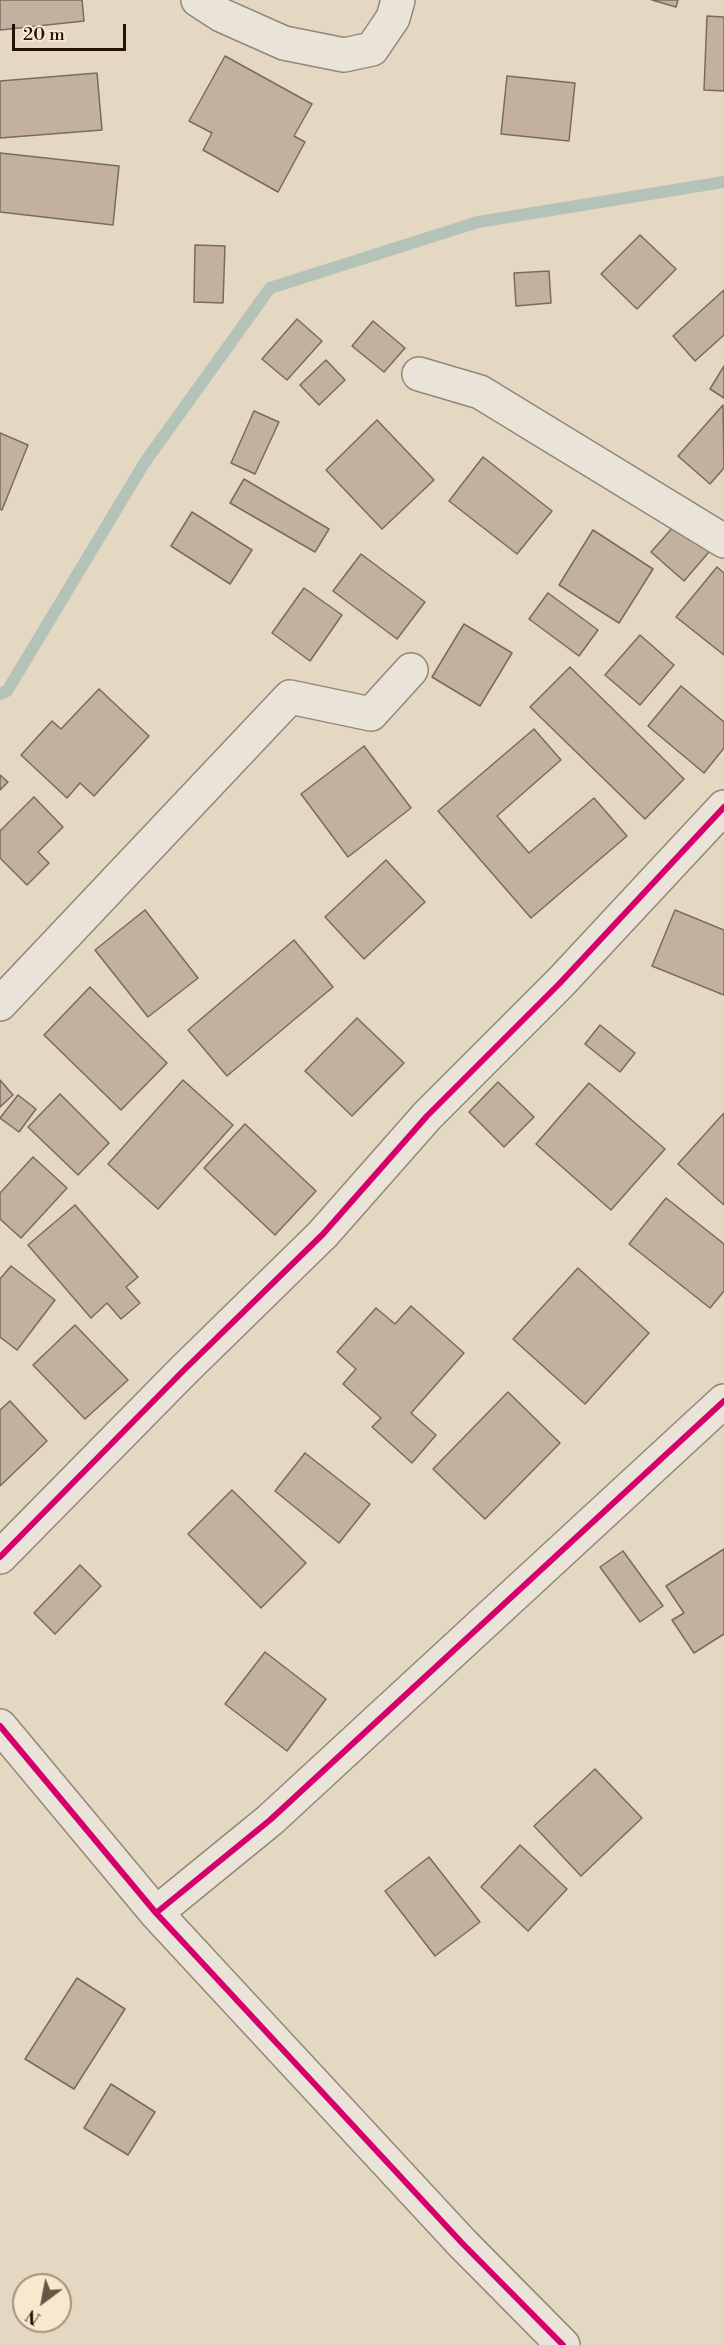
<!DOCTYPE html>
<style>
body{margin:0}
#map{position:relative;width:724px;height:2345px;overflow:hidden;background:#e5d8c3;font-family:"Libre Bodoni",serif}
canvas{display:block}
.north{position:absolute;left:12px;top:2273px;width:60px;height:60px;box-sizing:border-box;background:#f8e8ce;border:2px solid #a4917d;border-radius:50%;rotate:212deg;font-size:16px;font-weight:700;line-height:24px;text-align:center;color:#260f03}
.north::after{content:'';display:block;margin:auto;width:21px;height:27px;background:#695546;clip-path:polygon(50% 0,100% 100%,50% 72%,0 100%)}
.scale{position:absolute;left:12px;top:24px;width:114px;height:27px;box-sizing:border-box;border:3px solid #260f03;border-top:0;padding-left:8px;font-size:18px;line-height:21px;white-space:nowrap;color:#260f03;-webkit-text-stroke:4px #f8e8ce;paint-order:stroke}
</style>
<div id="map">
<canvas width="724" height="2345"></canvas>
<div class="north">N</div>
<div class="scale">20 m</div>
</div>
<script>
const context = document.querySelector('canvas').getContext('2d');
context.lineJoin = 'round';
const shape = rows => new Path2D(rows.map(r => 'M' + r).join(''));
function strokePath(path, color, width, dash) { context.strokeStyle = color; context.lineWidth = width; context.lineCap = dash ? 'butt' : 'round'; context.setLineDash(dash || []); context.stroke(path); }
function paint(path, color) { context.fillStyle = color; context.fill(path, 'evenodd'); }
const stream = shape([
 [0,694,7,691,145,462,270,288,478,222,724,182]
]);
const building = shape([
 [0,0,82,0,84,21,0,30,0,0],
 [652,0,678,0,676,7,652,0],
 [707,16,724,17,724,91,704,90,707,16],
 [225,56,312,104,294,136,305,142,278,192,203,150,212,133,189,121,225,56],
 [97,73,102,130,0,138,0,81,97,73],
 [507,76,575,83,569,141,501,134,507,76],
 [0,153,119,166,113,225,0,212,0,153],
 [640,235,676,269,637,309,601,274,640,235],
 [195,245,225,246,223,303,194,302,195,245],
 [549,271,551,303,516,306,514,273,549,271],
 [724,290,724,335,695,361,673,336,724,290],
 [297,319,322,341,287,380,262,359,297,319],
 [373,321,405,348,384,372,352,346,373,321],
 [326,360,345,380,319,405,300,385,326,360],
 [724,366,724,398,710,389,724,366],
 [723,405,724,468,710,484,678,456,723,405],
 [254,411,279,422,255,474,231,463,254,411],
 [377,420,434,480,382,529,326,470,377,420],
 [0,433,28,445,2,510,0,509,0,433],
 [483,457,552,511,517,554,449,501,483,457],
 [244,479,329,529,315,552,230,503,244,479],
 [192,512,252,550,230,584,171,546,192,512],
 [682,517,715,545,684,581,651,552,682,517],
 [593,530,653,569,619,623,559,585,593,530],
 [361,554,425,602,397,639,333,591,361,554],
 [717,567,724,573,724,655,676,617,717,567],
 [304,588,342,615,310,661,272,633,304,588],
 [548,593,598,630,579,656,529,619,548,593],
 [464,624,512,653,480,706,432,677,464,624],
 [640,635,674,665,640,705,605,675,640,635],
 [570,667,684,779,645,819,530,707,570,667],
 [681,686,724,722,724,748,704,773,648,726,681,686],
 [99,689,149,736,94,796,80,783,67,798,21,755,52,721,61,729,99,689],
 [534,729,561,760,497,816,529,853,594,798,627,836,531,918,438,811,534,729],
 [364,746,411,808,348,857,301,794,364,746],
 [0,775,8,782,0,790,0,775],
 [34,797,63,827,38,852,49,863,27,885,0,858,0,831,34,797],
 [386,860,425,902,364,959,325,917,386,860],
 [145,910,198,978,148,1017,95,950,145,910],
 [675,910,724,930,724,995,652,966,675,910],
 [294,940,333,987,227,1076,188,1030,294,940],
 [90,987,167,1063,121,1110,44,1035,90,987],
 [357,1018,404,1063,352,1116,305,1071,357,1018],
 [600,1025,635,1053,620,1072,585,1044,600,1025],
 [0,1080,13,1095,0,1107,0,1080],
 [183,1080,233,1125,158,1209,108,1164,183,1080],
 [498,1082,534,1117,504,1147,469,1112,498,1082],
 [589,1083,665,1149,611,1210,536,1144,589,1083],
 [60,1094,109,1143,78,1175,28,1127,60,1094],
 [18,1095,36,1109,19,1132,0,1118,18,1095],
 [724,1113,724,1205,678,1164,724,1113],
 [245,1124,316,1191,275,1235,204,1168,245,1124],
 [33,1157,67,1188,21,1238,0,1219,0,1193,33,1157],
 [666,1198,724,1244,724,1291,710,1308,629,1244,666,1198],
 [75,1205,138,1277,126,1287,140,1303,121,1319,107,1303,91,1318,28,1245,75,1205],
 [11,1266,55,1300,17,1350,0,1337,0,1279,11,1266],
 [578,1268,649,1333,585,1404,513,1339,578,1268],
 [411,1306,464,1353,411,1413,436,1435,412,1463,372,1427,381,1418,343,1384,356,1369,337,1352,376,1308,395,1324,411,1306],
 [75,1325,128,1380,85,1419,33,1365,75,1325],
 [508,1392,560,1443,485,1519,433,1469,508,1392],
 [10,1401,47,1441,0,1486,0,1410,10,1401],
 [305,1453,370,1504,339,1543,275,1491,305,1453],
 [232,1490,306,1563,261,1608,188,1534,232,1490],
 [724,1549,724,1634,694,1653,672,1620,684,1613,666,1586,724,1549],
 [623,1551,663,1606,640,1622,600,1567,623,1551],
 [80,1565,101,1586,55,1634,34,1613,80,1565],
 [265,1652,326,1699,287,1751,225,1704,265,1652],
 [595,1769,642,1818,581,1876,534,1826,595,1769],
 [520,1845,567,1889,528,1931,481,1887,520,1845],
 [429,1857,480,1922,435,1956,385,1891,429,1857],
 [77,1978,125,2009,74,2089,25,2059,77,1978],
 [111,2084,155,2112,128,2155,84,2128,111,2084]
]);
const minor = shape([
 [198,0,221,15,284,43,344,55,372,49,393,18,398,0],
 [419,374,480,392,724,541],
 [0,1004,290,697,371,714,411,670],
 [0,1557,183,1371,323,1234,427,1116,560,983,724,807],
 [0,1726,156,1913,462,2243,563,2345],
 [156,1913,270,1820,724,1401]
]);
const cycleway = shape([
 [0,1557,183,1371,323,1234,427,1116,560,983,724,807],
 [0,1726,156,1913,462,2243,563,2345],
 [156,1913,270,1820,724,1401]
]);
strokePath(stream, '#b3c3b8', 12);
paint(building, '#c3b09f');
strokePath(building, '#766c5f', 1.5);
strokePath(minor, '#918779', 36);
strokePath(minor, '#e9e3d8', 33);
strokePath(cycleway, '#d6006c', 6);
</script>
